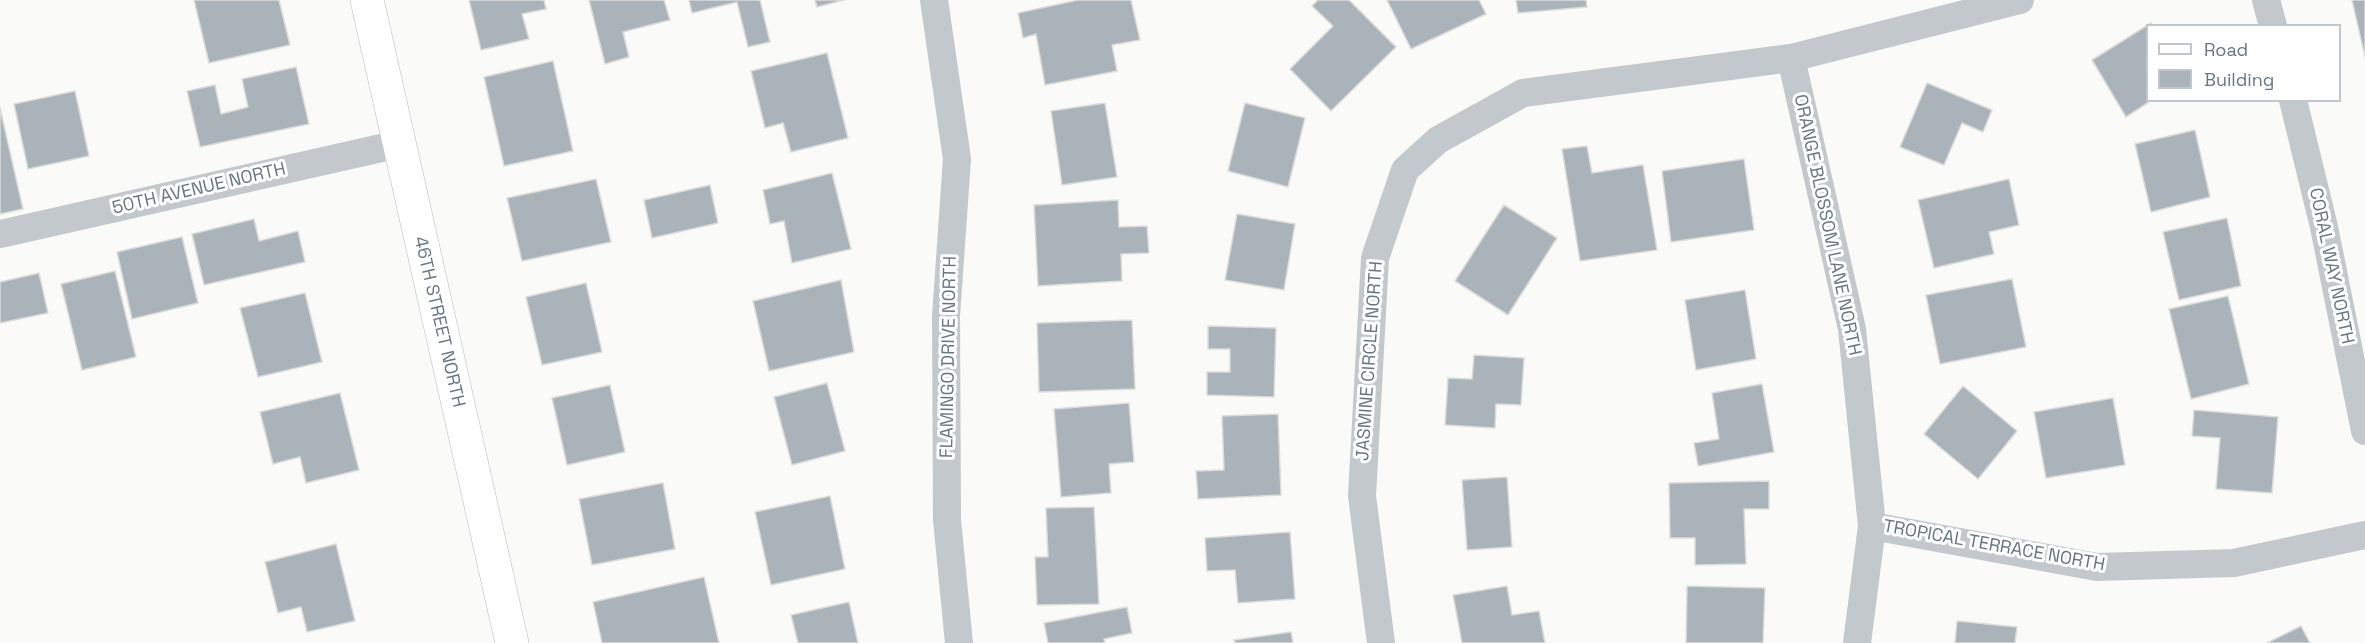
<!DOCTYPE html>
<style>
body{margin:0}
#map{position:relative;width:2365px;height:643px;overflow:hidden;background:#fafaf8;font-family:"Space Grotesk",sans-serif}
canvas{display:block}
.legend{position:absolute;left:2146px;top:24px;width:195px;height:78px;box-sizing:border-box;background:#fff;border:2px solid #c1c8cd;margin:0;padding:8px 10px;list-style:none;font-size:18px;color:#657683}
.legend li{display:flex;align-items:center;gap:12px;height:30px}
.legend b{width:30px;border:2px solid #c1c8cd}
</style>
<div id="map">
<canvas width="2365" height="643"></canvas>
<ul class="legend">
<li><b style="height:8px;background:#fff"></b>Road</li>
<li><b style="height:16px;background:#aab3b9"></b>Building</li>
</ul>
</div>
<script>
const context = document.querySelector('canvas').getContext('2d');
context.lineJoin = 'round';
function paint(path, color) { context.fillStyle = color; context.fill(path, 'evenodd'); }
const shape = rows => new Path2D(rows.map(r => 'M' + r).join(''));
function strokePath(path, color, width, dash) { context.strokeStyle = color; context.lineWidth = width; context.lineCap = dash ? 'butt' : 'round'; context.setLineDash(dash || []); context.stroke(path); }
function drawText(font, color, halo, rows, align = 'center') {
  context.font = font + ' "Space Grotesk",sans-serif'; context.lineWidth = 6; context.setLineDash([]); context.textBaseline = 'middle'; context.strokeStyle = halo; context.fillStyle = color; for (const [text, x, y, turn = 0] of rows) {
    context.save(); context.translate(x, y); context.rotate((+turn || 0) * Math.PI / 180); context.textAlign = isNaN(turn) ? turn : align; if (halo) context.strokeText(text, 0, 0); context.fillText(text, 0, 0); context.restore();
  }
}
const building = shape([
 [194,0,279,0,290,45,209,63,194,0],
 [469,0,544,0,546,9,522,14,529,39,481,50,469,0],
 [589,0,664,0,670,20,623,32,629,57,605,64,589,0],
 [689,0,760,0,770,42,748,47,737,2,692,13,689,0],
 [815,0,844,0,817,7,815,0],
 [1078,0,1131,0,1140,40,1112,45,1117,71,1045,85,1036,34,1023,38,1018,13,1078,0],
 [1318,0,1349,0,1396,47,1331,111,1290,69,1333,26,1312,6,1318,0],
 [1387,0,1479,0,1486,14,1411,49,1387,0],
 [1516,0,1586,0,1587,7,1518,13,1516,0],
 [2352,0,2365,0,2365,57,2352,0],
 [2151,23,2152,26,2148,26,2148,100,2152,100,2126,117,2092,60,2151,23],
 [827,53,848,138,791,152,783,123,765,128,751,71,827,53],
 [553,61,573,151,504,166,484,77,553,61],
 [296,67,309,124,200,147,187,91,215,85,221,114,248,107,242,79,296,67],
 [1927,83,1992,110,1983,132,1962,123,1944,165,1900,147,1927,83],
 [75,91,89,156,28,169,14,104,75,91],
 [1105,103,1117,177,1062,185,1051,111,1105,103],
 [1245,103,1305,118,1288,187,1228,171,1245,103],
 [0,108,23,209,0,214,0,108],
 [2195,130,2210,197,2151,212,2135,144,2195,130],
 [1587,146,1592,173,1643,165,1657,250,1580,261,1562,149,1587,146],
 [1744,159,1754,230,1671,242,1662,171,1744,159],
 [832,173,851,249,792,263,784,221,770,224,763,190,832,173],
 [596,179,611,242,522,261,507,198,596,179],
 [2009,179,2019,225,1989,232,1994,254,1934,268,1918,200,2009,179],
 [710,185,718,223,652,238,644,200,710,185],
 [1118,200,1119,227,1147,226,1149,253,1121,254,1122,281,1038,286,1034,205,1118,200],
 [1504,205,1557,238,1508,315,1455,281,1504,205],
 [1237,214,1295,224,1284,290,1225,280,1237,214],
 [2227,218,2241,286,2179,300,2163,232,2227,218],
 [254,219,259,241,298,231,305,262,204,285,192,234,254,219],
 [182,237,198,303,132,319,117,252,182,237],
 [115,271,136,357,82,370,61,284,115,271],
 [39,273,48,313,0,323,0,282,39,273],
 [2012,279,2026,347,1940,364,1926,295,2012,279],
 [841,280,854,352,769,371,753,301,841,280],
 [586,283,602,352,542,365,526,297,586,283],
 [1745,290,1756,359,1696,370,1685,300,1745,290],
 [305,293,322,362,258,377,240,308,305,293],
 [2228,296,2249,384,2191,399,2169,309,2228,296],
 [1132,320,1135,389,1039,392,1037,323,1132,320],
 [1208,326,1276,328,1274,397,1207,395,1207,372,1230,372,1230,349,1208,349,1208,326],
 [1474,355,1524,358,1521,405,1496,404,1495,428,1445,425,1448,378,1472,379,1474,355],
 [827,383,845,451,792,465,774,397,827,383],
 [1762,384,1774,452,1698,466,1694,443,1719,439,1712,393,1762,384],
 [610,385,625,452,567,465,552,398,610,385],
 [1963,386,2017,431,1978,479,1924,434,1963,386],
 [340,393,359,470,306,483,300,457,273,464,260,412,340,393],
 [2113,398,2125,465,2046,478,2034,412,2113,398],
 [1129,403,1134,462,1109,464,1111,493,1061,497,1054,409,1129,403],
 [2194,410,2278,417,2272,493,2216,489,2220,438,2192,436,2194,410],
 [1278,414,1281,495,1198,499,1196,471,1224,470,1222,416,1278,414],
 [1507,477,1512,547,1467,550,1462,480,1507,477],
 [1769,481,1769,509,1744,509,1746,564,1695,565,1695,538,1670,538,1669,483,1769,481],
 [663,483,675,549,592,565,579,499,663,483],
 [830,496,845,569,771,585,755,512,830,496],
 [1094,507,1099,604,1037,605,1035,557,1048,557,1046,508,1094,507],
 [1290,532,1295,599,1238,603,1235,570,1207,571,1205,538,1290,532],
 [336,544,355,621,307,632,301,607,278,613,265,562,336,544],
 [704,577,719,643,602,643,593,602,704,577],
 [1507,586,1512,615,1539,611,1545,643,1462,643,1453,595,1507,586],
 [1687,586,1765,588,1763,643,1686,643,1687,586],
 [849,602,858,643,798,643,791,615,849,602],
 [1127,607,1132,633,1104,639,1105,643,1048,643,1044,623,1127,607],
 [1957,621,2017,627,2015,643,1955,643,1957,621],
 [2301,626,2310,643,2267,643,2301,626],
 [1291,632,1293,643,1235,643,1234,640,1291,632]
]);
const street = shape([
 [934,0,957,159,946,316,947,520,959,643],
 [2266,0,2273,26],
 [1791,58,1852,329,1872,526,1857,643],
 [2293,100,2324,227,2365,431],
 [0,234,399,144],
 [1872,526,2097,567,2234,563,2365,535],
 [1381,643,1362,496,1375,258,1405,170,1438,140,1523,93,1791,58,2020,0]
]);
const secondary = shape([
 [367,0,512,643]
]);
const streetNames = [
 ["50TH AVENUE NORTH",199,189,-13],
 ["ORANGE BLOSSOM LANE NORTH",1827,225,78],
 ["CORAL WAY NORTH",2331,266,78],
 ["46TH STREET NORTH",439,322,77],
 ["FLAMINGO DRIVE NORTH",949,357,-89],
 ["JASMINE CIRCLE NORTH",1370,361,-86],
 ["TROPICAL TERRACE NORTH",1994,546,10]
];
paint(building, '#aab3b9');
strokePath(building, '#dcdcda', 1.5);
strokePath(secondary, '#b3babf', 34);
strokePath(street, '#c3c8cc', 28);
strokePath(secondary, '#fff', 33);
drawText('18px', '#657683', '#fff', streetNames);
</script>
